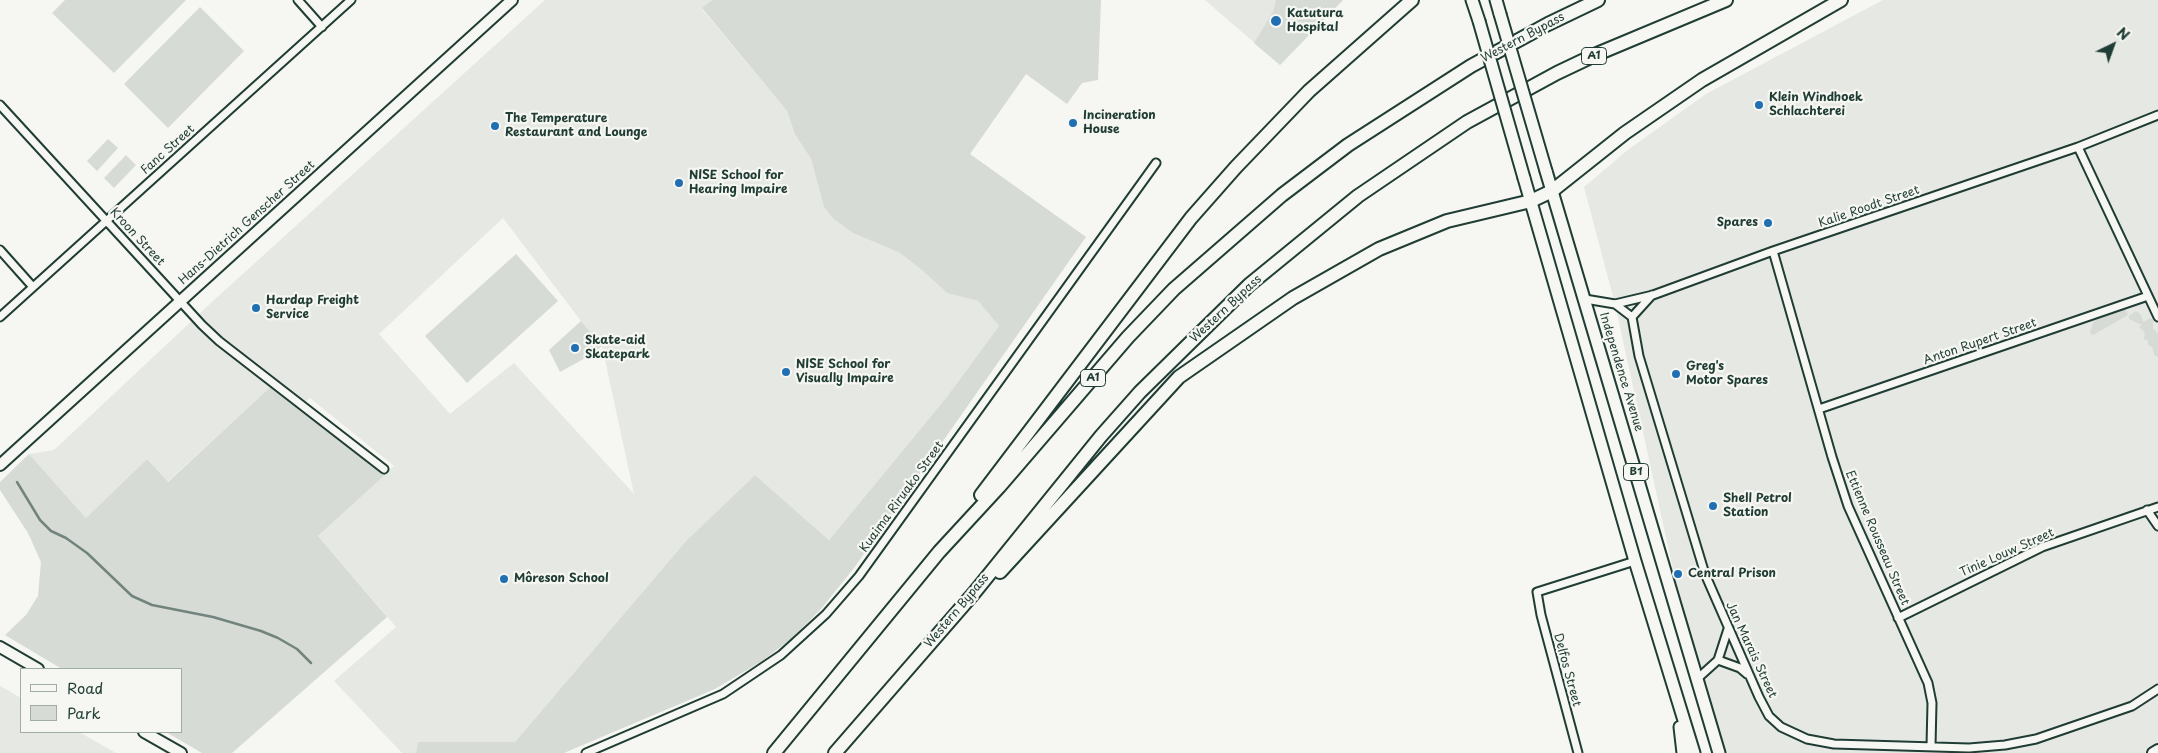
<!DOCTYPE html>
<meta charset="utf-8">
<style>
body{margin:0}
#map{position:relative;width:2158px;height:753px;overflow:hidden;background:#f6f6f2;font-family:"Playpen Sans",sans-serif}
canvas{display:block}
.legend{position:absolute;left:20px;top:668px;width:162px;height:65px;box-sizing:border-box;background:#f6f6f2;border:1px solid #a0aca6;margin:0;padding:6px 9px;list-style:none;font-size:15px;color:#1f3d34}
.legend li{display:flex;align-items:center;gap:10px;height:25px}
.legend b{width:25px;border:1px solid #a0aca6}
.north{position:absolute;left:2088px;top:20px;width:50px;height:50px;-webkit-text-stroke:4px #f6f6f2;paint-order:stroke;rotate:42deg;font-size:14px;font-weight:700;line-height:20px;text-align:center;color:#1f3d34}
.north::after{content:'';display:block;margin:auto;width:18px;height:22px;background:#1f3d34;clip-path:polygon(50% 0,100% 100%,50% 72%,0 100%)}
</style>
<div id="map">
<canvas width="2158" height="753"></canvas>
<ul class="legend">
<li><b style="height:6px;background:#f6f6f2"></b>Road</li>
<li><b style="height:14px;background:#d6dbd6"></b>Park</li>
</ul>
<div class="north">N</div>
</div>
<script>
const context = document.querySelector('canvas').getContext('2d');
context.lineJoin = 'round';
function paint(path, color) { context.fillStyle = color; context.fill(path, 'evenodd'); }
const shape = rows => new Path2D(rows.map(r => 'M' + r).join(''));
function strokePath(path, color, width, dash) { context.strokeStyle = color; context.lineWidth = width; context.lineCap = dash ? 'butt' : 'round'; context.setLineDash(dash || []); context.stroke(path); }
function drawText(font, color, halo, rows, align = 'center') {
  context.font = font + ' "Playpen Sans",sans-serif'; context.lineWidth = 4.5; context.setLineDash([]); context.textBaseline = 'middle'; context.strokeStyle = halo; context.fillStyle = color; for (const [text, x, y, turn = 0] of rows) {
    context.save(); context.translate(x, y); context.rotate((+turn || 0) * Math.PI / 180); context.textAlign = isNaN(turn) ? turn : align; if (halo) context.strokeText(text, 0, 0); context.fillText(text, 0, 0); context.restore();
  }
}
const built = shape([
 [545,0,712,0,702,9,787,111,795,136,811,159,824,207,853,233,900,253,923,271,947,293,978,301,999,326,946,398,829,540,755,475,686,541,515,742,418,742,416,753,402,753,334,681,396,627,318,536,394,466,310,398,303,404,275,384,167,482,147,459,86,518,29,454,54,450,213,301],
 [503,218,581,321,602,346,634,494,514,363,450,414,379,334],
 [1205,0,1343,0,1280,65],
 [1883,0,2158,0,2158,753,1719,753,1697,679,1615,304,1584,187,1629,149,1706,94],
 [0,686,21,698,21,732,79,732,116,753,0,753]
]);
const green = shape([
 [65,0,186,0,114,73,52,13],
 [712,0,1101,0,1098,80,1082,83,1067,104,1026,74,970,154,1086,237,854,568,821,609,792,638,762,661,715,689,564,753,416,753,418,742,515,742,686,541,755,475,829,540,946,398,999,326,978,301,947,293,923,271,900,253,853,233,834,219,824,207,811,159,795,135,787,111,702,8],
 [1276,0,1343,0,1280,65,1254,43,1273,12],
 [200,7,244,51,168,128,124,84],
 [108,139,118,148,97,171,87,161],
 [126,155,136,165,114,188,104,178],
 [516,254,558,301,467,383,425,336],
 [2122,310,2126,310,2128,315,2093,335,2090,333,2092,325,2096,319],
 [2136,311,2141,315,2143,322,2150,318,2153,320,2153,329,2158,333,2158,357,2155,356,2152,347,2148,345,2148,340,2145,340,2144,338,2145,332,2139,327,2142,325,2129,319,2129,316],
 [581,321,602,346,589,356,560,372,549,350],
 [275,383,387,473,318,536,387,617,232,753,202,753,166,732,181,732,181,669,62,669,5,635,26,615,38,596,41,562,28,533,0,490,0,482,29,454,86,518,147,459,168,482]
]);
const stream = shape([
 [17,482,40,520,51,531,66,538,87,553,132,596,152,605,213,617,261,631,278,638,297,649,311,663]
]);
const street = shape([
 [298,0,322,27],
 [0,105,202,325,219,341,384,469],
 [2078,147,2158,317],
 [0,250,33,287],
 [1773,251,1832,457,1848,506,1928,683,1932,703,1931,746],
 [1585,299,1615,304,1653,295,1773,251,2078,147,2158,115],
 [1615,304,1632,317,1639,356,1705,574,1759,697,1769,716,1781,727,1807,739,1834,744,1969,748,2005,745,2036,739,2132,706,2158,689],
 [0,317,351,0],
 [1632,317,1652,295],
 [1819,409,2148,296],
 [2147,510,2158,526],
 [1898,618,2042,547,2158,507],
 [1718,660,1740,668,1747,674],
 [1697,679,1718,660,1728,629],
 [586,753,723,694,781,655,826,614,859,576,1156,163],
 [1578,753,1541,615,1537,592,1635,561]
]);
const secondary = shape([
 [0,465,512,0],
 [0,647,38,669],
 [144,732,181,753],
 [2153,753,2158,750]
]);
const primary = shape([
 [1472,0,1479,21],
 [1496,0,1500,14],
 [1546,171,1719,753],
 [1524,178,1635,561,1694,753],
 [1680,727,1683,753]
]);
const highway = shape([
 [981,495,1191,218,1236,167,1309,91,1412,0],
 [1000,572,1179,377,1293,298,1379,249,1447,221,1531,201,1552,191,1625,133,1702,80,1841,0],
 [774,753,939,552,999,487,1128,337,1174,289,1282,195,1348,145,1471,66,1548,24,1598,0],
 [835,753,974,593,1101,436,1140,392,1249,285,1358,196,1467,122,1557,73,1597,54,1726,0]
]);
const primaryBridge = shape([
 [1500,14,1546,171],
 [1479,21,1524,178]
]);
const markers = [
 [1276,21,6,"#1f6fb2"],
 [1759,105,5,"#1f6fb2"],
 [1073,123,5,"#1f6fb2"],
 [495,126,5,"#1f6fb2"],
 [679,183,5,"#1f6fb2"],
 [1768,223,5,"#1f6fb2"],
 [256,308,5,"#1f6fb2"],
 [575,348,5,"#1f6fb2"],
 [786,372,5,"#1f6fb2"],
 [1676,374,5,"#1f6fb2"],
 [1713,506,5,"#1f6fb2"],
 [1678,574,5,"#1f6fb2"],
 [504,579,5,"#1f6fb2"]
];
const shields = [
 [1594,56,25],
 [1093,378,25],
 [1636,472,25]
];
const shieldNames = [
 ["A1",1594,56],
 ["A1",1093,378],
 ["B1",1636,472]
];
const poiNames = [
 ["Katutura",1287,14],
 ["Hospital",1287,28],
 ["Klein Windhoek",1769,98],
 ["Schlachterei",1769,112],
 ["Incineration",1083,116],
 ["House",1083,130],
 ["The Temperature",505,119],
 ["Restaurant and Lounge",505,133],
 ["NISE School for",689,176],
 ["Hearing Impaire",689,190],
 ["Spares",1758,223,"right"],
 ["Hardap Freight",266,301],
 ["Service",266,315],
 ["Skate-aid",585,341],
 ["Skatepark",585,355],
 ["NISE School for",796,365],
 ["Visually Impaire",796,379],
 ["Greg's",1686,367],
 ["Motor Spares",1686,381],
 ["Shell Petrol",1723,499],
 ["Station",1723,513],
 ["Central Prison",1688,574],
 ["Môreson School",514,579]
];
const streetNames = [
 ["Western Bypass",1523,38,-28],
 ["Fanc Street",168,150,-42],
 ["Kalie Roodt Street",1869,207,-19],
 ["Hans-Dietrich Genscher Street",247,223,-42],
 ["Kroon Street",137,237,47],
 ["Western Bypass",1226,309,-43],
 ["Anton Rupert Street",1980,342,-19],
 ["Independence Avenue",1621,372,73],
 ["Kuaima Riruako Street",902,497,-54],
 ["Ettienne Rousseau Street",1877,538,67],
 ["Tinie Louw Street",2007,553,-24],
 ["Western Bypass",957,611,-50],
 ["Jan Marais Street",1751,650,65],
 ["Delfos Street",1567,670,75]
];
paint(built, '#e6e8e4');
paint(green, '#d6dbd6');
strokePath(stream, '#72847d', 2.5);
strokePath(street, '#1f3d34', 11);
strokePath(secondary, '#1f3d34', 14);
strokePath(primary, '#1f3d34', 15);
strokePath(highway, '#1f3d34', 16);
strokePath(street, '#f6f6f2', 7);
strokePath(secondary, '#f6f6f2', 10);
strokePath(primary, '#f6f6f2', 11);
strokePath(highway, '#f6f6f2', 12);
strokePath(primaryBridge, '#1f3d34', 15, []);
strokePath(primaryBridge, '#f6f6f2', 11);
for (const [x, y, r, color] of markers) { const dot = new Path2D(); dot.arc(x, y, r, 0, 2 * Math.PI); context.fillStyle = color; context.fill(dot); strokePath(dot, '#f6f6f2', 2); }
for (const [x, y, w] of shields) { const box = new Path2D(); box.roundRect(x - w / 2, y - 8.5, w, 17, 4); context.fillStyle = '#f6f6f2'; context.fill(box); strokePath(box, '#1f3d34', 1); }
drawText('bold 11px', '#1f3d34', null, shieldNames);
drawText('bold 12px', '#1f3d34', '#f6f6f2', poiNames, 'left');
drawText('12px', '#1f3d34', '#f6f6f2', streetNames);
</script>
